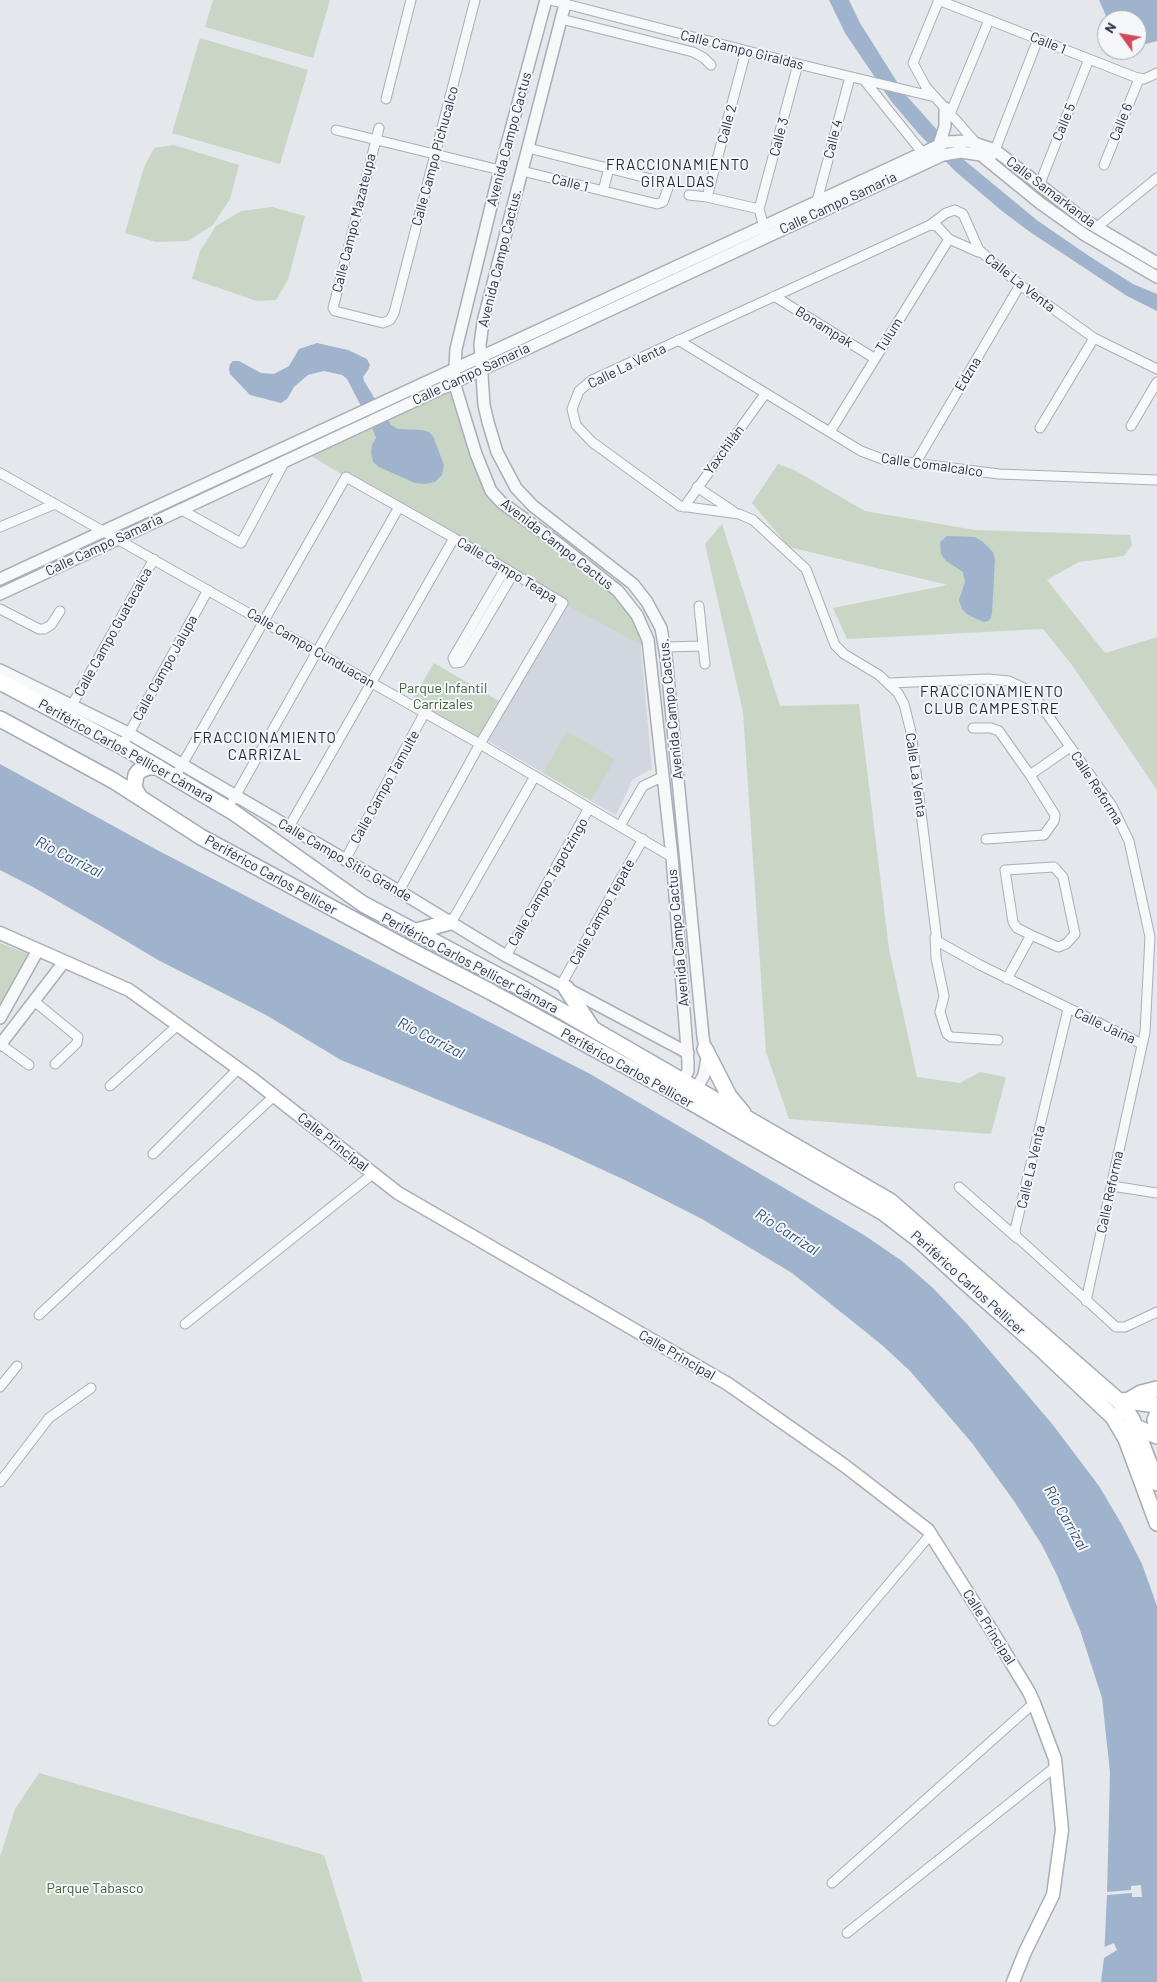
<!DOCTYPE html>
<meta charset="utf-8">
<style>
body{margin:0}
#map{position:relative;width:1157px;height:1982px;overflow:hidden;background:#e4e7ec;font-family:Barlow,sans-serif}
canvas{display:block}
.north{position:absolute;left:1097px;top:10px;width:50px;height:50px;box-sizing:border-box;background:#f4f6f9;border:1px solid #a4a8b1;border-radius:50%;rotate:302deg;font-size:14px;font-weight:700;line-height:20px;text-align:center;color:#2b3445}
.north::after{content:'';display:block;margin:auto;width:18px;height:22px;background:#d1495b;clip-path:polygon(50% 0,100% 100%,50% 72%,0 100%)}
</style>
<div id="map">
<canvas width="1157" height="1982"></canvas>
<div class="north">N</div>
</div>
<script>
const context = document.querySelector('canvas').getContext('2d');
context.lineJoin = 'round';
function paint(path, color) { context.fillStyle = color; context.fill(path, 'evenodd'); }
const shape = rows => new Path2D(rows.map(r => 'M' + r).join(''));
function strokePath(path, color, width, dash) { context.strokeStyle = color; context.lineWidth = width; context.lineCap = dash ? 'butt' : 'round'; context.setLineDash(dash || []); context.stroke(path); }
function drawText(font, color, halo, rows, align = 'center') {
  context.font = font + ' Barlow,sans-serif'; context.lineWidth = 4; context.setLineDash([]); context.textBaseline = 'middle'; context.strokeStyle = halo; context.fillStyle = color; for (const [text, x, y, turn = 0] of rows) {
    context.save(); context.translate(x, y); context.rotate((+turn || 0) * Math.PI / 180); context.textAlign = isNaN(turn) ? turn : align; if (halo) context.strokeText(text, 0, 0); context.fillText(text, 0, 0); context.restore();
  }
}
const built = shape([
 [567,602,640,640,652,769,633,779,616,815,591,801,614,759,568,732,543,773,488,741]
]);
const green = shape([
 [213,0,330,0,313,58,205,27],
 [200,38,308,70,280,164,172,133],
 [174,145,239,165,230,199,213,225,188,241,156,242,125,233,144,167,154,148],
 [272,207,305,216,288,280,276,300,257,301,192,279,200,251,216,226,241,211],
 [454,382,488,487,618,591,649,649,563,603,346,477,305,452],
 [778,464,794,470,865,511,975,530,1130,535,1132,545,1124,556,1079,562,1047,580,1105,653,1157,637,1157,790,1072,665,1043,629,847,639,833,608,948,585,789,547,752,503],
 [722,524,780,706,859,704,889,949,917,1077,960,1083,980,1072,1006,1077,991,1134,789,1119,766,1052,743,712,705,544],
 [434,663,504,704,480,744,409,705],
 [567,731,615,759,591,801,543,773],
 [0,943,31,955,0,1008],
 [39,1773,324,1855,363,1982,0,1982,0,1857,15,1809]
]);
const water = shape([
 [829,0,849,0,860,23,904,93,964,160,1038,221,1089,256,1133,284,1157,294,1157,311,1127,296,1030,232,1002,211,955,171,919,134,891,101,845,33],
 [1099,0,1157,0,1157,41,1146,44,1137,44,1137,20,1110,20,1107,18],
 [317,343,348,350,367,359,370,365,368,370,363,377,364,381,391,425,398,429,422,430,429,432,433,436,444,465,442,475,435,482,425,484,415,483,379,467,373,462,371,452,372,445,376,438,372,427,347,379,342,375,324,371,308,375,294,387,287,399,281,403,250,395,230,374,229,369,230,364,233,361,239,361,261,373,274,374,289,366,299,349],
 [947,536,975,537,983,542,993,552,995,559,992,613,991,618,988,621,984,622,968,615,962,609,959,600,965,582,963,572,946,561,941,554,940,542],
 [0,764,159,851,592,1075,864,1235,902,1261,933,1288,967,1324,1053,1425,1099,1486,1121,1523,1142,1564,1157,1606,1157,1982,1101,1982,1104,1958,1107,1895,1110,1772,1102,1698,1080,1630,1056,1573,1042,1545,1014,1501,972,1443,910,1371,882,1345,792,1273,702,1219,627,1181,551,1146,341,1060,266,1015,158,960,106,929,33,887,0,870]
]);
const pier = shape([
 [1141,1885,1142,1897,1132,1897,1132,1893,1107,1895,1107,1892,1131,1890,1131,1886],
 [1114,1943,1117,1950,1104,1958,1104,1947]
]);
const minor = shape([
 [550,0,798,64,935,97],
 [938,0,1135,77,1144,79,1157,73],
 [939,0,913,63,926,87,962,127,975,142,975,146],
 [561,19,693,52,704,58,711,65],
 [864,80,926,157],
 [386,99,411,0],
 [950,114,989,20],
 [379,128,333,308,335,311,383,323,390,320,394,313,475,0],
 [336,130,500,170],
 [989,161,995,150,1038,39],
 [1104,165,1139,79],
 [522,171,657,204,663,202,668,188,668,186,663,182,528,148],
 [1039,186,1089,59],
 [603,191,609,168],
 [689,195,707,197,759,209],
 [707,197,746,51],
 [817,201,850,77],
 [930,225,937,226,949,239,978,252],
 [1097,227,1157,178],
 [765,231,759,209,798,64],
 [774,296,874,358],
 [678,340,861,451,882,459,999,474,1157,480],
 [1131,426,1157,382],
 [1040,428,1094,338],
 [830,432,949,239],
 [915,464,1020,285],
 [0,473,480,744,672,857],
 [697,487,733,511],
 [684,507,765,394],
 [180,509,241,543,285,461],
 [0,527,55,504],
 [505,569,453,658,455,663,461,662,513,574],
 [699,606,705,664],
 [0,609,39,629,44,629,51,625,60,611],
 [665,647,702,646],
 [889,683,988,679,1009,681,1026,689,1035,697,1112,806,1129,841,1150,937,1145,1032,1086,1301],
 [72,705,154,559],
 [973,728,991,728,999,731,1030,775,1055,815,1054,821,1044,835,986,839],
 [122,746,208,590],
 [1030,775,1070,747],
 [175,777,346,477,454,538,563,603,480,744,399,891],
 [233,800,399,507],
 [620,826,643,786,662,777],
 [289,827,454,538],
 [345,860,424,714],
 [451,923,535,776],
 [935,937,936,958,944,996,940,1012,947,1034,951,1037,998,1040],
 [506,956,589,808],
 [1007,979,1031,935,1017,928,1013,922,1005,870,1054,867,1063,877,1075,934,1066,944,1058,947,1031,935],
 [561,985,643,839],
 [34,1001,78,1037,77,1043,55,1064],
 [1068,1009,1015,1230,1016,1236,1116,1327,1125,1327,1157,1312],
 [0,1044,29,1065],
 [1142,1044,980,965,937,941,911,732,904,704,898,693,879,675,844,654,835,645,806,569,753,520,739,514,680,506,592,442,576,425,572,409,579,391,592,380,930,225,946,213,955,210,963,214,979,250,1020,285,1094,338,1157,369],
 [110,1086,178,1025],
 [153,1154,238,1069],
 [1112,1186,1157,1193],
 [959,1187,1017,1238],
 [39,1315,274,1096],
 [185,1324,374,1173],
 [0,1387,17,1366],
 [0,1482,49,1418,91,1388],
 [773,1721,930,1535],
 [832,1883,1034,1703],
 [847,1933,1055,1767]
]);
const tertiary = shape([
 [546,0,500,170,456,349,454,382,476,454,491,491,501,502,560,545,618,591,637,615,648,640,672,857,688,1062,688,1071,679,1088],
 [565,4,483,322,480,345,484,405,488,422,497,452,516,488,533,506,633,584,647,602,661,628,666,656,703,1037,707,1058,704,1075,693,1095],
 [939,145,945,126,945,108],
 [0,579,946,142,968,141,995,150,1086,221,1157,263],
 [0,594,943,155,961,152,981,155,1040,203,1085,235,1157,277],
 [0,670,128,733,399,891,506,956,688,1053],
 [0,1018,38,950],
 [0,1045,64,962]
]);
const secondary = shape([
 [0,933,129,990,250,1077,398,1193,728,1384,845,1466,928,1530,995,1636,1029,1692,1034,1703,1055,1759,1062,1830,1053,1895,1025,1952,1013,1982]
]);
const primary = shape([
 [0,682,125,748,233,812,363,904,527,991,890,1201,1120,1402,1132,1419,1157,1483],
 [0,719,114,781,201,837,410,950,491,992,668,1089,884,1213,919,1240,965,1282,1039,1347,1113,1417,1126,1439,1157,1523],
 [139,796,134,788,136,775,139,771,148,767,158,767],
 [413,932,450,922],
 [566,988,592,1028],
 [705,1049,729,1096,743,1113],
 [1118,1400,1157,1405],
 [1127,1401,1141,1393,1157,1389],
 [1157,1415,1155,1420,1157,1428],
 [1131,1425,1157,1436]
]);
const streetNames = [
 ["Calle 1",1048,43,22],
 ["Calle Campo Giraldas",742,50,14],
 ["Calle 5",1064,122,-68],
 ["Calle 6",1121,122,-68],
 ["Calle 2",727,124,-75],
 ["Calle 3",779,137,-75],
 ["Avenida Campo Cactus",509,139,-75],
 ["Calle 4",833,139,-76],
 ["Calle Campo Pichucalco",435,156,-75],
 ["Calle 1",570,183,14],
 ["Calle Samarkanda",1051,192,37],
 ["Calle Campo Samaria",838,203,-25],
 ["Calle Campo Mazateupa",354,223,-76],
 ["Avenida Campo Cactus.",500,258,-76],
 ["Calle La Venta",1020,283,38],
 ["Bonampak",824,327,32],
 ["Tulum",889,335,-58],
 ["Calle La Venta",627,366,-26],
 ["Calle Campo Samaria",471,374,-25],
 ["Edzna",968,374,-59],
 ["Yaxchilán",724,450,-54],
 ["Calle Comalcalco",932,465,8],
 ["Avenida Campo Cactus",557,544,38],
 ["Calle Campo Samaria",104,545,-25],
 ["Calle Campo Teapa",507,570,31],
 ["Calle Campo Guatacalca",113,632,-61],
 ["Calle Campo Cunduacan",311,648,30],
 ["Calle Campo Jalupa",165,668,-61],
 ["Avenida Campo Cactus.",671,709,-96],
 ["Periférico Carlos Pellicer Cámara",126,751,29],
 ["Calle La Venta",916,775,82],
 ["Calle Campo Tamulte",385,787,-61],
 ["Calle Reforma",1097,788,57],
 ["Calle Campo Sitio Grande",345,860,30],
 ["Periférico Carlos Pellicer",271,875,29],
 ["Calle Campo Tapotzingo",548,882,-60],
 ["Calle Campo Tepate",602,912,-61],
 ["Avenida Campo Cactus",678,938,-95],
 ["Periférico Carlos Pellicer Cámara",470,963,28],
 ["Calle Jaina",1105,1026,25],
 ["Periférico Carlos Pellicer",627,1068,29],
 ["Calle Principal",333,1142,38],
 ["Calle La Venta",1031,1167,-77],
 ["Calle Reforma",1110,1192,-78],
 ["Periférico Carlos Pellicer",968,1283,42],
 ["Calle Principal",677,1355,30],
 ["Calle Principal",989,1627,58]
];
const parkNames = [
 ["Parque Infantil",443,688],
 ["Carrizales",443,704],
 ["Parque Tabasco",95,1888]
];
const neighbourhoodNames = [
 ["FRACCIONAMIENTO",678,165],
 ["GIRALDAS",678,182],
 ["FRACCIONAMIENTO",992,692],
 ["CLUB CAMPESTRE",992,709],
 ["FRACCIONAMIENTO",265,738],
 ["CARRIZAL",265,755]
];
const waterNames = [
 ["Rio Carrizal",69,857,27],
 ["Rio Carrizal",431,1038,27],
 ["Rio Carrizal",787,1232,33],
 ["Rio Carrizal",1066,1518,60]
];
paint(built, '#d2d6de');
paint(green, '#c9d6c5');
paint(water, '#9fb4cc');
paint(pier, '#e4e7ec');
strokePath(minor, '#a9aeb7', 11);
strokePath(tertiary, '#a9aeb7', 14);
strokePath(secondary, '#a9aeb7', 15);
strokePath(primary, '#a3abb8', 18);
strokePath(minor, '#f7f8fa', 9);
strokePath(tertiary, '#f7f8fa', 11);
strokePath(secondary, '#fff', 12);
strokePath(primary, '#fff', 15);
drawText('14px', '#2b3445', '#f4f6f9', streetNames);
drawText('14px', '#3f6138', '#f4f6f9', parkNames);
context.letterSpacing = '1px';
drawText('15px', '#1d2536', '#f4f6f9', neighbourhoodNames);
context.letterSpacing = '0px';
drawText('italic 15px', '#34527a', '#f4f6f9', waterNames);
</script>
